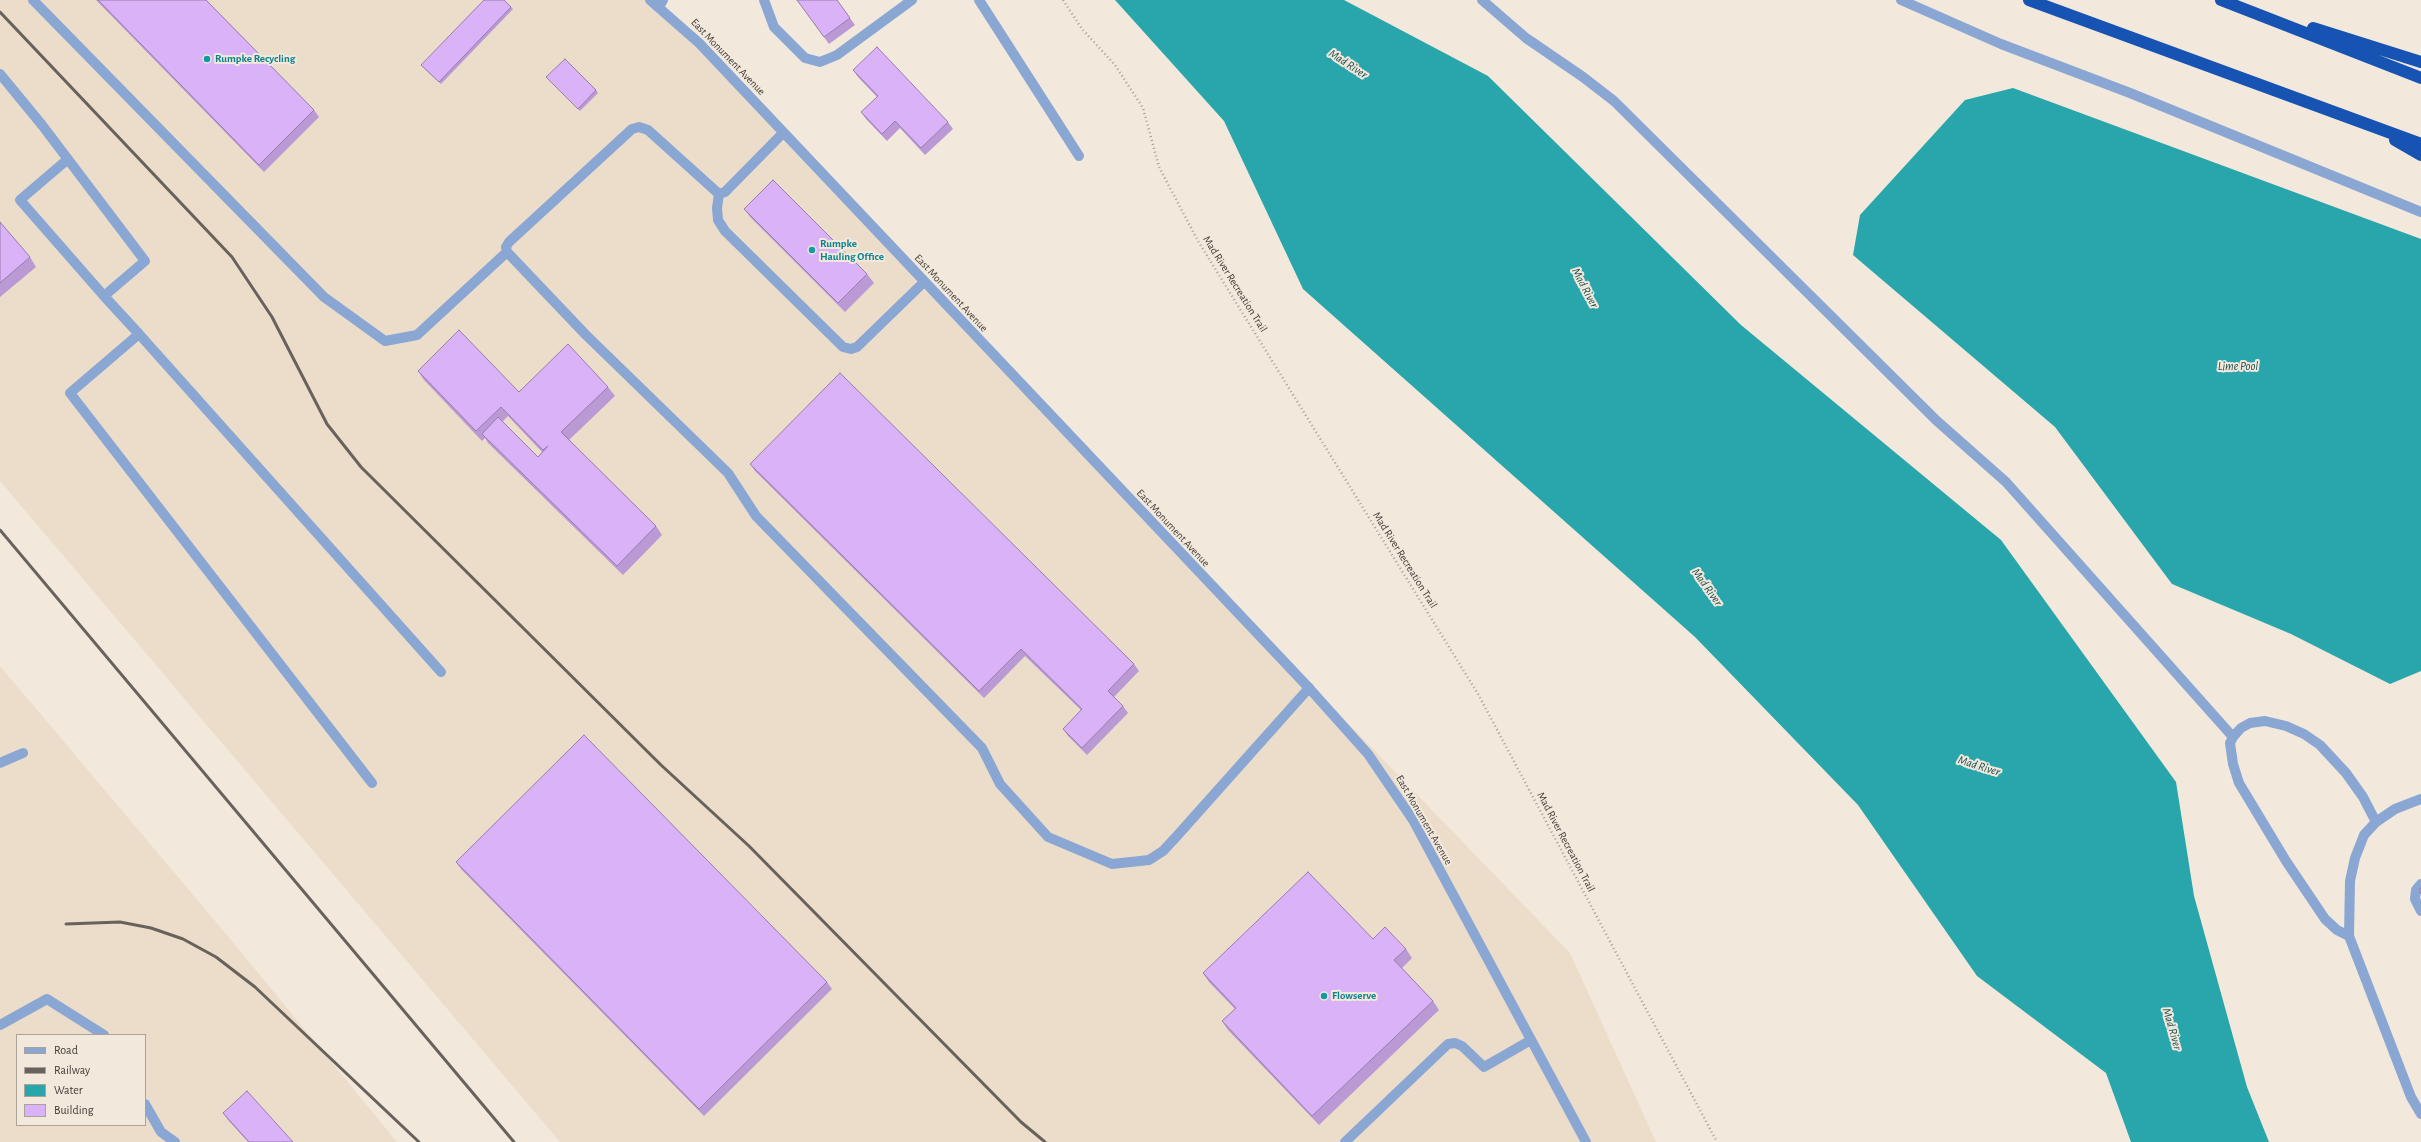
<!DOCTYPE html>
<style>
body{margin:0}
#map{position:relative;width:2421px;height:1142px;overflow:hidden;background:#f2e8dc;font-family:"Alegreya Sans",sans-serif}
canvas{display:block}
.legend{position:absolute;left:16px;top:1034px;width:130px;height:92px;box-sizing:border-box;background:#f2e8dc;border:1px solid #aba39a;margin:0;padding:5px 7px;list-style:none;font-size:12px;color:#403c37}
.legend li{display:flex;align-items:center;gap:8px;height:20px}
.legend b{width:20px;border:1px solid #aba39a}
</style>
<div id="map">
<canvas width="2421" height="1142"></canvas>
<ul class="legend">
<li><b style="height:5px;background:#8aa7d4"></b>Road</li>
<li><b style="height:5px;background:#67625b"></b>Railway</li>
<li><b style="height:11px;background:#28a6ab"></b>Water</li>
<li><b style="height:11px;background:#dab2f8"></b>Building</li>
</ul>
</div>
<script>
const context = document.querySelector('canvas').getContext('2d');
context.lineJoin = 'round';
function paint(path, color) { context.fillStyle = color; context.fill(path, 'evenodd'); }
const shape = rows => new Path2D(rows.map(r => 'M' + r).join(''));
function strokePath(path, color, width, dash) { context.strokeStyle = color; context.lineWidth = width; context.lineCap = dash ? 'butt' : 'round'; context.setLineDash(dash || []); context.stroke(path); }
function drawText(font, color, halo, rows, align = 'center') {
  context.font = font + ' "Alegreya Sans",sans-serif'; context.lineWidth = 4; context.setLineDash([]); context.textBaseline = 'middle'; context.strokeStyle = halo; context.fillStyle = color; for (const [text, x, y, turn = 0] of rows) {
    context.save(); context.translate(x, y); context.rotate((+turn || 0) * Math.PI / 180); context.textAlign = isNaN(turn) ? turn : align; if (halo) context.strokeText(text, 0, 0); context.fillText(text, 0, 0); context.restore();
  }
}
const built = shape([
 [0,0,650,0,1570,953,1656,1142,560,1142,0,481],
 [0,666,227,935,397,1142,0,1142],
 [17,1035,145,1035,145,1125,17,1125]
]);
const water = shape([
 [1115,0,1344,0,1488,76,1741,325,2001,540,2176,782,2194,896,2247,1087,2269,1142,2131,1142,2106,1073,1977,976,1858,805,1695,637,1303,289,1224,121],
 [2013,88,2421,239,2421,671,2390,684,2291,634,2172,584,2055,427,1853,255,1860,215,1965,100]
]);
const path = shape([
 [1063,0,1082,29,1115,65,1143,108,1159,167,1198,241,1478,694,1717,1142]
]);
const lane = shape([
 [33,0,324,297,385,341,417,335,507,252],
 [764,0,774,27,805,58,820,62,837,55,912,0],
 [979,0,1079,156],
 [1482,0,1526,38,1583,77,1614,101,1937,421,2006,482,2233,737,2230,743,2233,764,2239,783,2286,861,2325,919,2337,930,2349,936],
 [1901,0,2001,44,2130,93,2421,212],
 [659,7,663,0],
 [0,74,42,125,145,261,104,296,139,334,70,393,372,783],
 [783,133,725,192,719,194,648,130,639,127,632,129,509,242,506,247,507,252,586,335,728,473,756,516,982,748,1000,784,1048,837,1112,864,1149,860,1163,851,1176,837,1309,688],
 [68,159,20,200,104,296],
 [719,194,717,208,718,220,725,231,843,347,851,349,857,347,924,282],
 [139,334,441,672],
 [2233,737,2241,728,2250,723,2265,721,2286,726,2304,734,2320,745,2346,773,2363,797,2376,822,2364,835,2355,858,2350,881,2349,936,2411,1097,2421,1114],
 [0,763,23,753],
 [2376,822,2395,809,2421,799],
 [2421,884,2416,890,2415,899,2421,911],
 [0,1025,47,999,104,1035],
 [145,1104,161,1132,175,1142],
 [1345,1142,1448,1044,1455,1043,1462,1046,1484,1067,1531,1040]
]);
const street = shape([
 [650,0,699,43,1309,688,1368,754,1413,820,1586,1142]
]);
const highway = shape([
 [2029,0,2421,144],
 [2221,0,2421,78],
 [2313,28,2421,62],
 [2395,140,2421,155]
]);
const rail = shape([
 [0,12,232,257,272,317,327,424,361,467,661,765,749,846,1021,1122,1045,1142],
 [0,530,514,1142],
 [66,924,120,922,151,928,183,939,216,957,255,987,419,1142]
]);
const wall = shape([
 [96,0,206,0,314,110,319,117,264,172],
 [797,0,837,0,855,25,829,44],
 [511,7,513,9,441,84,423,67,421,65],
 [853,70,948,122,953,129,925,155,900,128,887,141,866,119,861,112,877,97,858,77],
 [546,77,596,90,598,93,580,111],
 [744,209,867,274,874,283,845,312,751,218],
 [0,222,30,257,36,267,0,297],
 [418,371,519,392,608,387,615,396,569,440,656,526,662,535,623,575,488,443,485,438,482,441,424,380],
 [508,416,542,452,538,457,502,422],
 [750,464,1134,664,1139,671,1114,697,1123,706,1128,713,1087,755,1068,736,1063,729,1081,710,1025,656,984,698,755,471],
 [456,862,827,982,832,989,704,1116,461,869],
 [1373,939,1406,949,1412,958,1402,968,1433,1001,1439,1010,1319,1125,1228,1030,1222,1021,1235,1009,1209,982,1203,973],
 [223,1113,293,1142,248,1142,228,1120]
]);
const building = shape([
 [98,0,206,0,314,110,259,165,98,0],
 [484,0,504,0,511,7,439,82,421,65,484,0],
 [797,0,837,0,850,18,824,37,797,0],
 [877,47,948,122,921,148,895,121,882,134,861,112,878,96,853,70,877,47],
 [565,59,596,90,578,109,546,77,565,59],
 [773,180,867,274,838,303,744,209,773,180],
 [0,222,30,257,0,283,0,222],
 [459,330,519,392,568,344,608,387,561,432,656,526,617,566,482,434,498,417,538,457,548,446,543,450,501,407,476,431,418,371,459,330],
 [840,373,1134,664,1108,691,1123,706,1082,748,1063,729,1082,709,1021,649,979,691,750,464,840,373],
 [584,735,827,982,699,1109,456,862,584,735],
 [1308,872,1373,939,1385,927,1406,949,1394,960,1433,1001,1312,1116,1222,1021,1236,1008,1203,973,1308,872],
 [2421,888,2421,894,2419,889,2421,888],
 [247,1091,293,1142,249,1142,223,1113,247,1091]
]);
const markers = [
 [207,59,4,"#0f9aa8"],
 [812,250,4,"#0f9aa8"],
 [1324,996,4,"#0f9aa8"]
];
const streetNames = [
 ["East Monument Avenue",728,57,46],
 ["Mad River Recreation Trail",1235,284,58],
 ["East Monument Avenue",951,293,47],
 ["East Monument Avenue",1173,528,47],
 ["Mad River Recreation Trail",1405,560,58],
 ["East Monument Avenue",1424,820,60],
 ["Mad River Recreation Trail",1566,842,62]
];
const cultureNames = [
 ["Rumpke Recycling",215,59],
 ["Rumpke",820,244],
 ["Hauling Office",820,257],
 ["Flowserve",1332,996]
];
const waterNames = [
 ["Mad River",1348,64,33],
 ["Mad River",1585,288,62],
 ["Lime Pool",2238,366],
 ["Mad River",1707,587,54],
 ["Mad River",1979,766,17],
 ["Mad River",2172,1029,74]
];
paint(built, '#ecddcb');
paint(water, '#28a6ab');
strokePath(path, '#a59e95', 2.5, [1, 3]);
strokePath(lane, '#8aa7d4', 10);
strokePath(street, '#8aa7d4', 10);
strokePath(highway, '#1653b2', 12);
strokePath(rail, '#67625b', 3);
paint(wall, '#bb99d5');
paint(building, '#dab2f8');
strokePath(building, '#997dae', 1);
for (const [x, y, r, color] of markers) { const dot = new Path2D(); dot.arc(x, y, r, 0, 2 * Math.PI); context.fillStyle = color; context.fill(dot); strokePath(dot, '#f2e8dc', 1.5); }
drawText('11px', '#403c37', '#f2e8dc', streetNames);
drawText('bold 11px', '#0d838f', '#f2e8dc', cultureNames, 'left');
drawText('italic 12px', '#194c4e', '#f2e8dc', waterNames);
</script>
